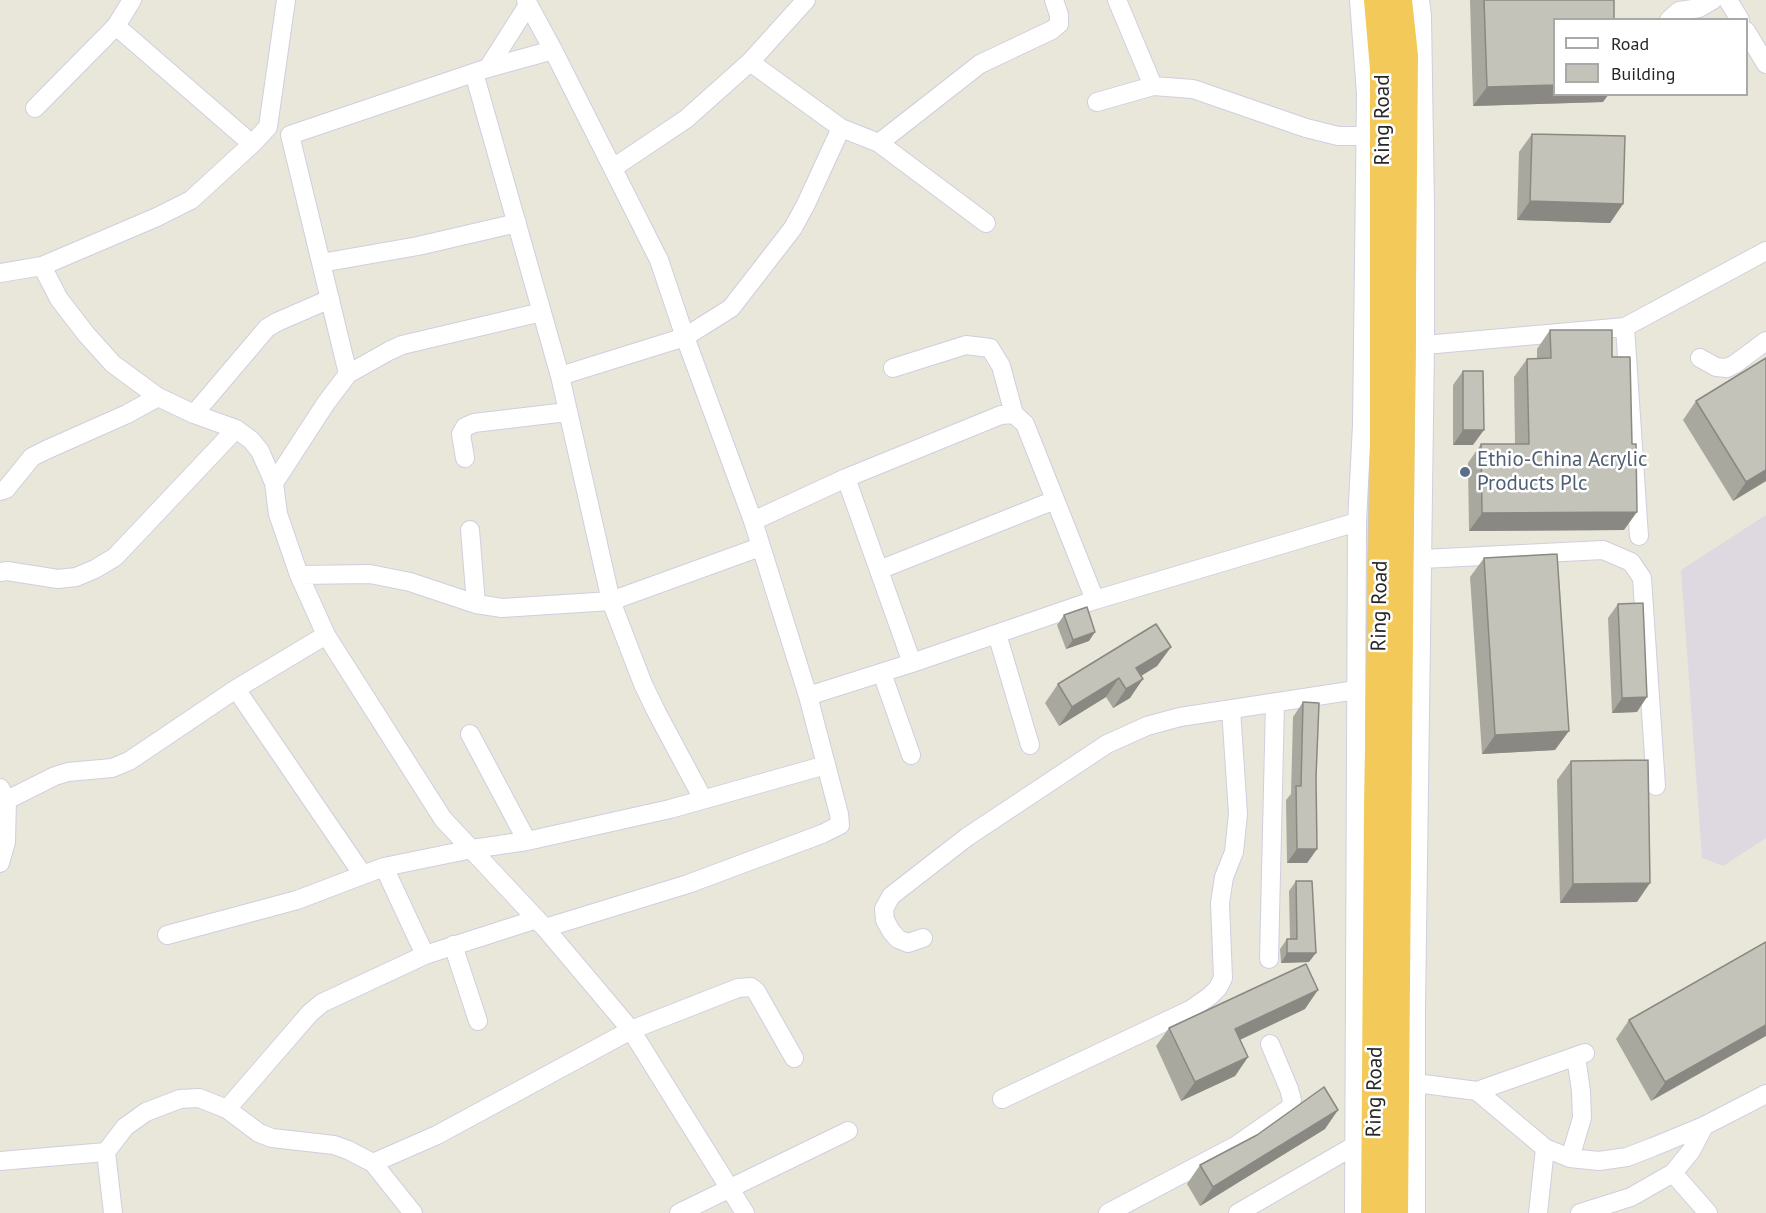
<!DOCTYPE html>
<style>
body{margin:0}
#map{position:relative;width:1766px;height:1213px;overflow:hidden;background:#e9e7d9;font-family:"PT Sans",sans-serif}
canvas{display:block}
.legend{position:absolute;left:1553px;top:18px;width:195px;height:78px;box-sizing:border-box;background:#fff;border:2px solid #a9a9a9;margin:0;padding:8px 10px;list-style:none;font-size:18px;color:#272727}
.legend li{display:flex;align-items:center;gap:12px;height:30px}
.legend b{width:30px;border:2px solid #a9a9a9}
</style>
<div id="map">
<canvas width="1766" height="1213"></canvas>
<ul class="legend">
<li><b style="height:8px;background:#fff"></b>Road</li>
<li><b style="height:16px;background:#c4c3b9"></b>Building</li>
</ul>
</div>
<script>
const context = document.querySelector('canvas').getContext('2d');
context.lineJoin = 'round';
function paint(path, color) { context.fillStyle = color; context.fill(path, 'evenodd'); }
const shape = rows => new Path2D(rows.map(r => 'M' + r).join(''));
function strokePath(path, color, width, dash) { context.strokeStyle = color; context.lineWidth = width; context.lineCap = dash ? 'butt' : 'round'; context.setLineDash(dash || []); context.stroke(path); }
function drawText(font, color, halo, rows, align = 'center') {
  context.font = font + ' "PT Sans",sans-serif'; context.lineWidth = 5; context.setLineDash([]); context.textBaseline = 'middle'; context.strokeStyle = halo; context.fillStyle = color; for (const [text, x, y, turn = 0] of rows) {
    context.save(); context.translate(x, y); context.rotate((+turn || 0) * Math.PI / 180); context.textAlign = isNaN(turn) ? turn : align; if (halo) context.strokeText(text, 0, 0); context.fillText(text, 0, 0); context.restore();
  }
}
const industrial = shape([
 [1766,515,1766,838,1723,866,1702,858,1681,570]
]);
const minor = shape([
 [526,0,553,50],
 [1117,0,1153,86],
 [1728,0,1740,20],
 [1669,20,1679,11,1699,8,1713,0],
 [116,26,252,144],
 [1746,31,1766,64],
 [750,62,841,128],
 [488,68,528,5],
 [474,73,560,376],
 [1097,102,1153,86,1193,89,1306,128,1338,136,1365,136],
 [35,108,116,26,132,0],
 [879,143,980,64,1052,30,1059,24,1059,15,1054,0],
 [613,168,686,119,750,62,806,0],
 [321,263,418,246,517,223],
 [42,266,59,299,86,334,113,364,158,397,194,414,267,328,277,322,330,299],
 [0,273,42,266,157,217,191,200,252,144,268,127,286,0],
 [1625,327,1639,536],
 [1425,345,1625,327,1766,251],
 [1700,358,1716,367,1727,368,1735,364,1766,341],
 [893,368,966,345,990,348,1001,366,1014,414],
 [348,374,389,351,402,345,542,312],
 [194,414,236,429,251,440,260,451,274,483],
 [465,458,461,434,465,427,474,423,567,412],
 [846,478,912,663],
 [0,491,6,489,32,457,46,450,127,414,158,397],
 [753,521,846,478,1001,415,1014,414,1025,424,1095,600],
 [470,530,476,604],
 [1422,559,1603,550,1631,562,1642,578,1656,786],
 [879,570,1055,500],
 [0,572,7,571,58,579,76,577,95,569,115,557,236,429],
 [299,575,370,574,410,582,476,604,502,608,611,601,760,547],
 [997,634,1030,745],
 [326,635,236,689,363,875],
 [882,673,911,755],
 [808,696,912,663,1095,600,1357,522],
 [470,734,527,841],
 [0,788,7,800,55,776,68,772,112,768,129,761,236,689],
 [703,799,657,713,643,684,611,601,560,376,685,337,659,260,553,50,488,68,290,135,348,374,326,403,274,483,278,514,299,575,326,635,443,819,545,928,631,1030,745,1213],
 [0,863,6,842,7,800],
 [384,867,425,955],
 [545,928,688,884,822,834,840,825,839,814,808,696,753,521,685,337,731,308,793,228,806,204,841,128,879,143,986,223],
 [167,935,297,900,384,867,472,849,527,841,670,809,826,765],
 [923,938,908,943,898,939,891,931,885,920,884,909,891,896,967,837,1107,744,1147,726,1180,717,1356,690],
 [453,945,478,1021],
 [1269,959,1275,703],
 [1416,1083,1477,1091,1545,1148,1570,1158,1599,1161,1627,1157,1653,1147,1704,1126,1766,1094],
 [1477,1091,1585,1053],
 [1002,1099,1190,1010,1210,996,1218,988,1223,978,1220,903,1224,877,1234,852,1238,814,1231,709],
 [227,1109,310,1013,322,1003,425,955,537,919],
 [1570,1158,1582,1118,1581,1091,1576,1057],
 [0,1161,106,1152],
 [373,1163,437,1135,631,1030,738,988,751,987,756,991,794,1058],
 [1673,1173,1708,1213],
 [113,1213,106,1152,125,1127,146,1112,180,1099,199,1098,227,1109,259,1133,272,1138,334,1145,348,1150,373,1163,413,1213],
 [679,1213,848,1131],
 [1108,1213,1237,1145,1290,1108,1292,1100,1289,1089,1270,1044],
 [1238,1213,1354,1146],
 [1354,1213,1357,522,1362,425,1366,94,1359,0],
 [1416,1213,1416,1009,1425,345,1425,206,1422,16,1420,0],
 [1538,1213,1545,1148],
 [1580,1213,1631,1197,1673,1173,1691,1151,1704,1126]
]);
const highway = shape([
 [1374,1213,1377,808,1383,452,1383,69,1377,0],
 [1395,1213,1405,56,1399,0]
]);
const wall = shape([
 [1470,0,1614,0,1603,102,1473,106],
 [1532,134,1623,204,1610,223,1517,220,1519,152],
 [1550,330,1612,357,1624,530,1469,531,1468,463,1481,444,1515,444,1514,377,1527,359,1537,358,1537,349],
 [1463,371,1473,445,1453,445,1453,385],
 [1696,401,1766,481,1733,501,1683,420],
 [1484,558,1555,750,1482,754,1470,577],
 [1618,604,1637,712,1612,713,1608,618],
 [1064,615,1089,641,1066,649,1057,625],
 [1171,647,1157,666,1141,676,1130,698,1113,708,1106,697,1059,726,1045,703,1058,684],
 [1303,702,1317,849,1307,863,1287,863,1286,800,1291,794,1293,717],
 [1571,761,1637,902,1560,903,1557,780],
 [1296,881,1309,962,1281,963,1280,949,1287,939,1290,939,1289,891],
 [1766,942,1651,1101,1616,1039,1629,1020],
 [1305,1009,1240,1040,1248,1057,1235,1076,1181,1101,1156,1046,1169,1028],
 [1325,1129,1200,1206,1187,1184,1200,1165]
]);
const shadedWall = shape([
 [1554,85,1554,94,1609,94,1603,102,1473,106,1487,87],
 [1530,201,1623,204,1610,223,1517,220],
 [1463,430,1484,430,1473,445,1453,445],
 [1766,470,1766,481,1733,501,1746,482],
 [1637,512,1624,530,1469,531,1482,513],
 [1095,632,1089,641,1066,649,1073,640],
 [1171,647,1157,666,1123,687,1136,668],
 [1119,678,1106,697,1059,726,1072,707],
 [1143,679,1130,698,1113,708,1126,689],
 [1647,697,1637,712,1612,713,1622,698],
 [1569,731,1555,750,1482,754,1495,735],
 [1297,849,1317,849,1307,863,1287,863],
 [1650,883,1637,902,1560,903,1573,884],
 [1287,953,1316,953,1309,962,1281,963],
 [1318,990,1305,1009,1222,1048,1235,1029],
 [1766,1025,1766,1036,1651,1101,1665,1082],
 [1248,1057,1235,1076,1181,1101,1195,1082],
 [1338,1110,1325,1129,1200,1206,1213,1187]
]);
const building = shape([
 [1484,0,1614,0,1614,20,1554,20,1554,85,1487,87,1484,0],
 [1532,134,1625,136,1623,204,1530,201,1532,134],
 [1550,330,1612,330,1612,357,1630,357,1632,444,1636,444,1636,446,1637,512,1482,513,1481,444,1529,444,1527,359,1551,358,1550,330],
 [1766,358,1766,470,1746,482,1696,401,1766,358],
 [1463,371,1483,371,1484,430,1463,430,1463,371],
 [1557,554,1569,731,1495,735,1484,558,1557,554],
 [1643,603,1647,697,1622,698,1618,604,1643,603],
 [1087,607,1095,632,1073,640,1064,615,1087,607],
 [1156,624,1171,647,1136,668,1143,679,1126,689,1119,678,1072,707,1058,684,1156,624],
 [1303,702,1319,703,1316,777,1317,849,1297,849,1296,786,1301,786,1303,702],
 [1648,760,1650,883,1573,884,1571,761,1648,760],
 [1296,881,1312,881,1316,953,1287,953,1287,939,1297,939,1296,881],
 [1766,942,1766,1025,1665,1082,1629,1020,1766,942],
 [1306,964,1318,990,1235,1029,1248,1057,1195,1082,1169,1028,1306,964],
 [1324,1087,1338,1110,1213,1187,1200,1165,1257,1135,1324,1087]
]);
const markers = [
 [1465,472,6,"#5c6f8a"]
];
const streetNames = [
 ["Ring Road",1383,120,-90],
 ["Ring Road",1380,606,-89],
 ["Ring Road",1375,1092,-89]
];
const serviceNames = [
 ["Ethio-China Acrylic",1477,460],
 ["Products Plc",1477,484]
];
paint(industrial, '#ded9e1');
strokePath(minor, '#d0cedf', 20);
strokePath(highway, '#cbcbcb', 28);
strokePath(minor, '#fff', 18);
strokePath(highway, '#f3ca59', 26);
paint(wall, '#a9a89f');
paint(shadedWall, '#898882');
paint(building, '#c4c3b9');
strokePath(building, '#898882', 1.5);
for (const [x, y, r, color] of markers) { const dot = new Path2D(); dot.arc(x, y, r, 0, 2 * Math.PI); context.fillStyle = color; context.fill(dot); strokePath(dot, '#fff', 2); }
drawText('21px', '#272727', '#fff', streetNames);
drawText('21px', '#4e5e75', '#fff', serviceNames, 'left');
</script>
